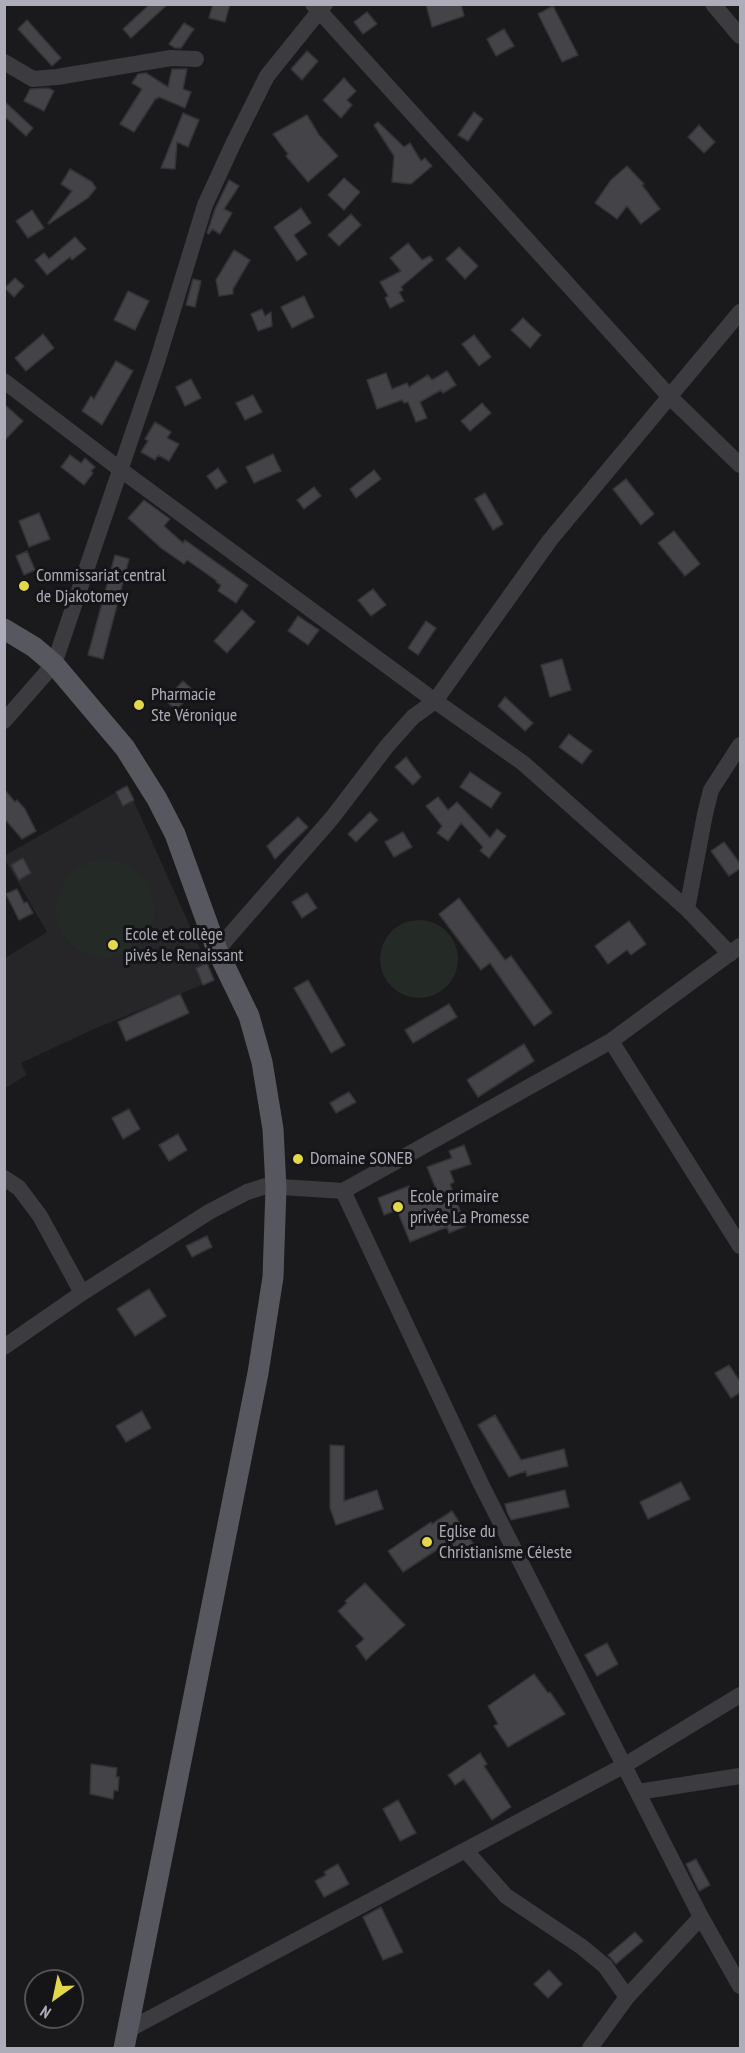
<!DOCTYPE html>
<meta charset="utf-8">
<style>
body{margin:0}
#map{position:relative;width:745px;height:2053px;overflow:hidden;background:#1a191b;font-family:"PT Sans Narrow",sans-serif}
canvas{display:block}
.frame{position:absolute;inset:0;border:6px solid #adadba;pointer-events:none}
.north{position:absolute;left:24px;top:1969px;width:60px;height:60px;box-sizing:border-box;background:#151416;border:2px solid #525158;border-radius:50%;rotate:213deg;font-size:16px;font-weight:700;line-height:24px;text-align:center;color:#adadba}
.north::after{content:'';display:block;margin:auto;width:21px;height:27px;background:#e3d849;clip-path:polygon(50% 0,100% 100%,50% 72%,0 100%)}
</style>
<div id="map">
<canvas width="745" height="2053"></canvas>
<div class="frame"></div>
<div class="north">N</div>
</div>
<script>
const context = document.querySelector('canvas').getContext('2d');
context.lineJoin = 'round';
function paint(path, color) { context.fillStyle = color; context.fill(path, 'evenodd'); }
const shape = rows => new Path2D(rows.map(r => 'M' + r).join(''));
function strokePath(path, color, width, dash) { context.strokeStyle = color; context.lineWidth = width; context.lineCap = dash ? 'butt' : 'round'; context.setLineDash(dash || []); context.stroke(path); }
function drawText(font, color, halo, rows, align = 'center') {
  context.font = font + ' "PT Sans Narrow",sans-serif'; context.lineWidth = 6; context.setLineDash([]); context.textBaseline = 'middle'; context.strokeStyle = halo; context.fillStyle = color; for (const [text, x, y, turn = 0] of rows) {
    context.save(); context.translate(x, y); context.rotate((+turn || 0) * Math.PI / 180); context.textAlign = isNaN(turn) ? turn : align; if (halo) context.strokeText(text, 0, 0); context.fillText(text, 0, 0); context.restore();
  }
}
const built = shape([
 [127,786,214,980,94,1029,21,1063,27,1075,5,1088,5,958,47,932,5,860,4,856]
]);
const green = shape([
 '56 909a49 49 0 1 1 98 0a49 49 0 1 1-98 0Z',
 '380 959a39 39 0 1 1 78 0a39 39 0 1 1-78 0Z'
]);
const building = shape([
 [150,4,168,4,131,38,123,29,150,4],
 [213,4,230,4,225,22,209,18,213,4],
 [426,4,461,4,464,16,432,27,426,4],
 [553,6,578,55,562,62,538,14,553,6],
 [367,12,377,24,363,34,354,22,367,12],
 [27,20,61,58,52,66,18,29,27,20],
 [184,23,194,29,181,48,175,48,169,44,184,23],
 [504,29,514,46,496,56,487,39,504,29],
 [307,51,318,61,302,80,291,69,307,51],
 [172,69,187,69,183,89,191,92,185,108,159,97,157,99,156,98,134,132,120,124,142,89,132,83,138,74,146,73,168,87,172,69],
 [344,78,356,91,347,100,352,105,341,118,323,100,344,78],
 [48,88,54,91,44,111,24,101,30,89,48,88],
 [4,101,33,128,26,136,4,116,4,101],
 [474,112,483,119,468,141,458,135,474,112],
 [183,113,199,120,188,147,177,142,175,169,161,168,183,113],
 [307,115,319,135,338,156,308,182,286,156,288,154,273,134,307,115],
 [378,122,404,147,410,143,421,161,425,158,432,166,411,184,392,182,394,156,374,125,378,122],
 [699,125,715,142,704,153,688,137,699,125],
 [627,166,644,184,642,185,660,209,641,224,627,206,617,219,595,203,611,180,627,166],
 [70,169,92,182,96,188,88,198,49,224,48,223,72,191,61,184,70,169],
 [344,178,360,192,344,210,328,195,344,178],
 [229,180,239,186,224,209,232,213,220,234,212,229,209,234,207,233,215,209,229,180],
 [301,208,311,223,294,235,307,254,297,261,274,227,301,208],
 [32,210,44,228,28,238,16,221,32,210],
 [351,214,361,225,339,246,328,235,351,214],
 [75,237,86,249,72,260,70,257,47,275,35,260,44,253,49,259,75,237],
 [408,243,422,260,430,256,433,260,401,287,403,290,399,292,404,301,390,308,385,298,388,296,380,282,401,271,390,258,408,243],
 [459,247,478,266,465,279,446,259,459,247],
 [234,250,250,260,233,289,233,294,219,296,216,280,234,250],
 [15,278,24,286,14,297,5,288,15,278],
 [193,279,201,281,195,307,186,305,193,279],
 [128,291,149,301,135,330,114,320,128,291],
 [304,296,314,317,292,328,281,307,304,296],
 [262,309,265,316,271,312,272,326,258,331,251,314,262,309],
 [523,318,541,335,530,348,511,330,523,318],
 [43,334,54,348,26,371,15,358,43,334],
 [474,335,491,357,479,366,462,344,474,335],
 [116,361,133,371,102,425,82,411,91,396,94,399,116,361],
 [447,371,456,385,443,393,441,390,420,402,427,418,416,422,408,402,404,403,402,400,377,409,367,380,386,373,392,389,407,383,409,387,428,375,432,380,447,371],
 [191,379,201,398,185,406,176,387,191,379],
 [253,395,262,412,245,420,236,403,253,395],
 [482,403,491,413,470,431,461,421,482,403],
 [4,404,23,421,4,441,4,404],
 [155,422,171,432,167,438,179,444,169,461,158,455,155,460,141,452,148,441,145,439,155,422],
 [273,454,281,471,254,483,246,467,273,454],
 [70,455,81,463,85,458,95,467,91,471,93,473,84,485,61,467,70,455],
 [218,468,227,482,216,489,207,476,218,468],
 [374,470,381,479,356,498,350,489,374,470],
 [626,479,654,514,641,525,613,489,626,479],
 [314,487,321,496,304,509,297,500,314,487],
 [485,493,503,524,493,530,475,499,485,493],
 [144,500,170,519,164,526,183,543,185,540,248,585,236,603,218,591,221,585,216,582,217,581,187,560,184,564,161,548,128,518,144,500],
 [39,513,50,539,29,547,19,521,39,513],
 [674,531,700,564,685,576,658,543,674,531],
 [27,551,35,570,24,575,16,556,27,551],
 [115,555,129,559,103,659,88,655,115,555],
 [373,589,386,605,371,616,358,600,373,589],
 [242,610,255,622,227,653,214,641,242,610],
 [298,616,319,630,308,645,288,631,298,616],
 [426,621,436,628,418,655,408,648,426,621],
 [562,659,571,690,550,697,541,665,562,659],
 [183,681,194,691,176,710,165,700,183,681],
 [505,697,533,723,525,731,498,706,505,697],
 [569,734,592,751,582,764,559,747,569,734],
 [406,757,421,777,413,785,395,767,406,757],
 [470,772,501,793,491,808,460,787,470,772],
 [127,786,134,800,123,806,116,792,127,786],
 [4,789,15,802,17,800,25,809,36,831,22,839,4,818,4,789],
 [438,797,448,810,457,802,490,838,497,829,506,836,489,858,480,851,483,847,461,823,448,841,437,833,442,826,426,806,438,797],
 [370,812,378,820,356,842,348,834,370,812],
 [298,817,308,827,275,859,267,846,298,817],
 [403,832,412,847,394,857,385,842,403,832],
 [724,842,741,865,741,868,729,876,711,851,724,842],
 [23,858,31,873,19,880,11,865,23,858],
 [17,889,24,903,27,902,33,913,19,920,6,894,17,889],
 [307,893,317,908,302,918,292,902,307,893],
 [459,898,505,960,511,956,552,1013,534,1026,490,963,481,970,439,914,459,898],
 [629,921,646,944,631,955,627,950,608,964,595,946,629,921],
 [207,963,214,980,203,985,196,968,207,963],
 [308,980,345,1045,331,1053,294,988,308,980],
 [180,994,189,1013,126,1041,118,1022,180,994],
 [449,1004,457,1017,413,1043,405,1030,449,1004],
 [524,1044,534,1061,478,1097,467,1080,524,1044],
 [349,1092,356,1102,336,1113,330,1103,349,1092],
 [129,1109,140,1129,123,1139,112,1118,129,1109],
 [178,1134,187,1150,169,1161,159,1145,178,1134],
 [464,1145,471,1164,450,1171,454,1182,450,1184,466,1226,449,1233,447,1227,410,1242,397,1210,384,1215,378,1198,409,1186,416,1203,438,1194,427,1167,452,1158,449,1151,464,1145],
 [207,1236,212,1247,192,1257,186,1246,207,1236],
 [149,1289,166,1316,135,1336,117,1309,149,1289],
 [729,1365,741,1383,741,1392,731,1398,715,1373,729,1365],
 [142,1411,151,1428,126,1442,116,1426,142,1411],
 [495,1415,521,1460,564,1449,568,1466,527,1476,526,1471,509,1477,478,1425,495,1415],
 [330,1445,344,1446,344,1501,377,1490,383,1509,336,1525,330,1508,330,1445],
 [681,1482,690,1499,648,1519,640,1502,681,1482],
 [565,1490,569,1507,511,1520,507,1512,505,1504,565,1490],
 [452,1511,476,1548,459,1558,450,1541,403,1572,388,1551,431,1522,432,1524,452,1511],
 [365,1583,405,1625,366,1660,356,1646,364,1639,338,1611,347,1603,345,1601,365,1583],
 [607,1643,618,1664,597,1676,585,1655,607,1643],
 [534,1674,548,1693,550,1692,565,1714,508,1747,494,1726,498,1724,488,1706,534,1674],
 [480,1753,487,1764,484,1766,511,1807,492,1820,464,1779,455,1785,448,1775,480,1753],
 [91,1764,117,1768,116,1777,119,1777,118,1791,114,1790,113,1799,90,1794,91,1764],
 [398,1800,416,1833,400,1841,383,1809,398,1800],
 [696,1859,710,1885,699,1891,686,1864,696,1859],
 [338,1864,349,1884,324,1897,315,1881,326,1875,324,1872,338,1864],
 [381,1907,403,1952,383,1960,363,1917,381,1907],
 [635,1932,643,1941,616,1964,608,1955,635,1932],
 [549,1970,562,1984,548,1998,534,1984,549,1970]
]);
const minor = shape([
 [313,4,669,396,740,465],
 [713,4,740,36],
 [4,62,33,79,57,77,171,58,196,59],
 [4,381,121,470,435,701,523,763,687,909,730,954],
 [4,721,54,664,157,362,205,205,234,142,267,76,325,4],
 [687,909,705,814,711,790,740,745],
 [217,950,332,818,387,746,413,717,435,701,550,540,740,312],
 [611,1041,740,1246],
 [4,1178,19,1188,40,1216,82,1293],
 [343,1191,481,1484,701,1917,740,1986],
 [4,1347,82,1293,209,1212,247,1192,266,1186,343,1191,611,1041,740,946],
 [638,1792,740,1776],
 [466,1851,506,1896,582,1947,605,1966,627,1997],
 [128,2030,625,1765,740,1695],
 [590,2048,627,1997,701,1917]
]);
const major = shape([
 [4,629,34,647,54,664,125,748,157,799,175,834,217,950,249,1016,262,1062,273,1129,276,1188,273,1277,258,1373,124,2048]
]);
const markers = [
 [24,586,6,"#e3d849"],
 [139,705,6,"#e3d849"],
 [113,945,6,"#e3d849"],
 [298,1159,6,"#e3d849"],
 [398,1207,6,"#e3d849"],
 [427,1542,6,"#e3d849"]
];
const poiNames = [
 ["Commissariat central",36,576],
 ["de Djakotomey",36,597],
 ["Pharmacie",151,695],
 ["Ste Véronique",151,716],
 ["Ecole et collège",125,935],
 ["pivés le Renaissant",125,956],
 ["Domaine SONEB",310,1159],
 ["Ecole primaire",410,1197],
 ["privée La Promesse",410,1218],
 ["Eglise du",439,1532],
 ["Christianisme Céleste",439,1553]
];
paint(built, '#262528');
paint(green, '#242b26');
paint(building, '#444348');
strokePath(building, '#343337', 1.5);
strokePath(minor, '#3b3b40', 16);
strokePath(major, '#57575f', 21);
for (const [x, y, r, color] of markers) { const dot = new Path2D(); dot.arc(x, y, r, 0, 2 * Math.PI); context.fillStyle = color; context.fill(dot); strokePath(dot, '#151416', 2); }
drawText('18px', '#adadba', '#151416', poiNames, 'left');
</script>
